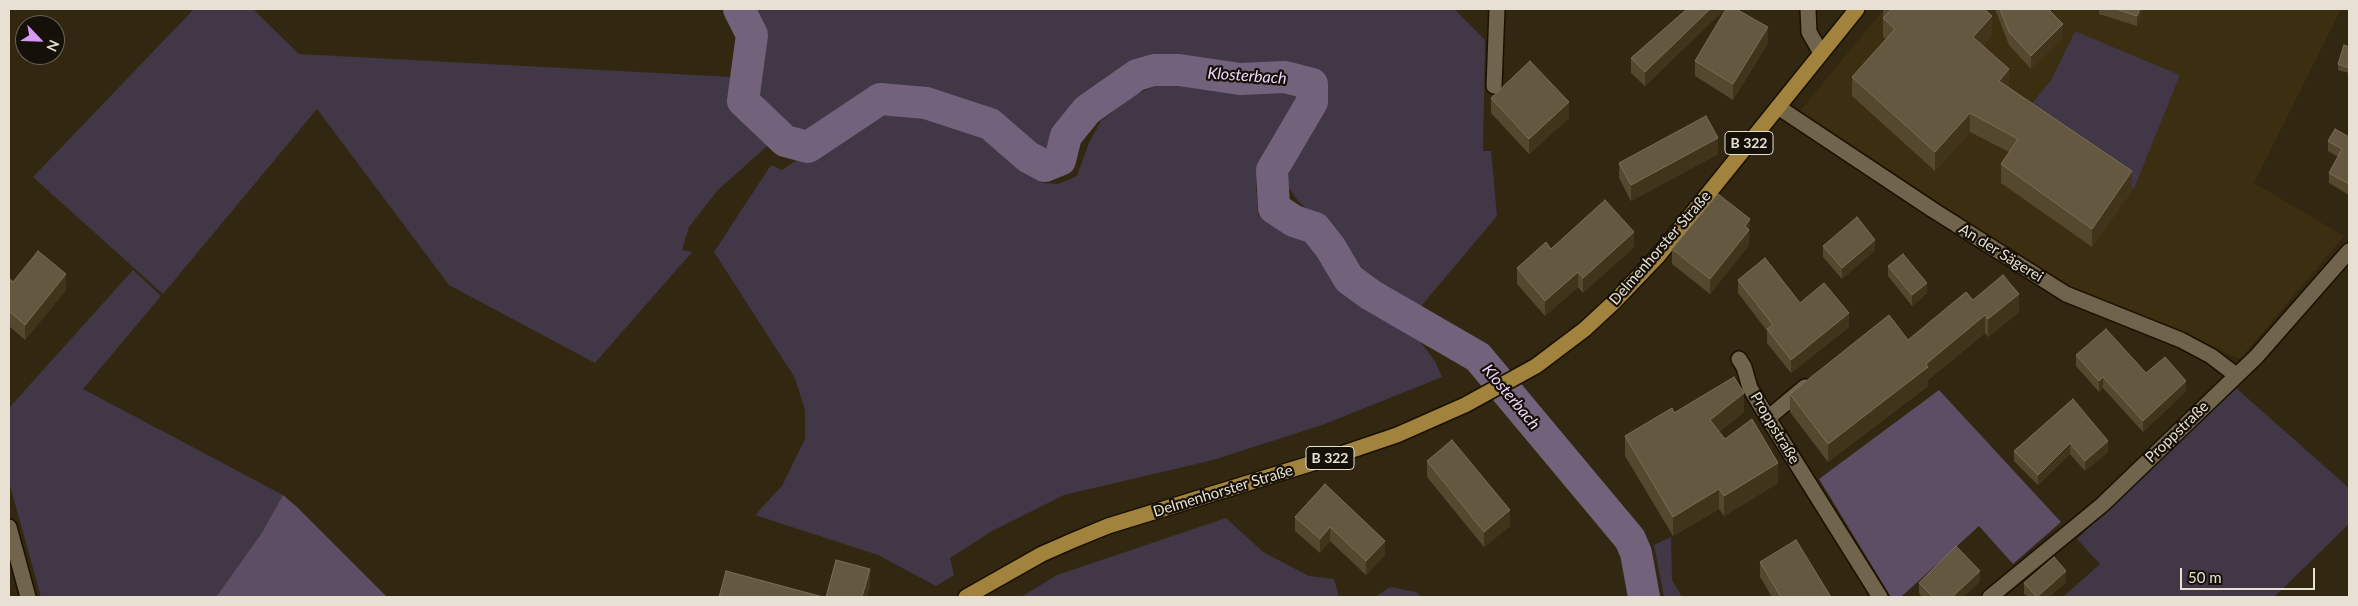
<!DOCTYPE html>
<meta charset="utf-8">
<style>
body{margin:0}
#map{position:relative;width:2358px;height:606px;overflow:hidden;background:#322811;font-family:Lato,sans-serif}
canvas{display:block}
.frame{position:absolute;inset:0;border:10px solid #e8e1d3;pointer-events:none}
.north{position:absolute;left:15px;top:15px;width:50px;height:50px;box-sizing:border-box;background:#161108;border:1px solid #6a6459;border-radius:50%;rotate:114deg;font-size:14px;font-weight:700;line-height:20px;text-align:center;color:#e8e1d3}
.north::after{content:'';display:block;margin:auto;width:18px;height:22px;background:#d99af7;clip-path:polygon(50% 0,100% 100%,50% 72%,0 100%)}
.scale{position:absolute;left:2180px;top:568px;width:135px;height:22px;box-sizing:border-box;border:2px solid #e8e1d3;border-top:0;padding-left:6px;font-size:15px;line-height:18px;white-space:nowrap;color:#e8e1d3;-webkit-text-stroke:4px #161108;paint-order:stroke}
</style>
<div id="map">
<canvas width="2358" height="606"></canvas>
<div class="frame"></div>
<div class="north">N</div>
<div class="scale">50 m</div>
</div>
<script>
const context = document.querySelector('canvas').getContext('2d');
context.lineJoin = 'round';
function paint(path, color) { context.fillStyle = color; context.fill(path, 'evenodd'); }
const shape = rows => new Path2D(rows.map(r => 'M' + r).join(''));
function strokePath(path, color, width, dash) { context.strokeStyle = color; context.lineWidth = width; context.lineCap = dash ? 'butt' : 'round'; context.setLineDash(dash || []); context.stroke(path); }
function drawText(font, color, halo, rows, align = 'center') {
  context.font = font + ' Lato,sans-serif'; context.lineWidth = 4.5; context.setLineDash([]); context.textBaseline = 'middle'; context.strokeStyle = halo; context.fillStyle = color; for (const [text, x, y, turn = 0] of rows) {
    context.save(); context.translate(x, y); context.rotate((+turn || 0) * Math.PI / 180); context.textAlign = isNaN(turn) ? turn : align; if (halo) context.strokeText(text, 0, 0); context.fillText(text, 0, 0); context.restore();
  }
}
const built = shape([
 [1884,9,2341,9,2254,183,2344,236,2240,359,2056,280,1800,111],
 [2075,31,2180,75,2134,189,2026,112,2051,80]
]);
const green = shape([
 [194,9,253,9,299,54,732,77,731,98,738,115,767,146,717,191,689,227,682,250,692,252,595,363,449,285,317,109,163,294,33,177],
 [747,9,1454,9,1485,40,1483,151,1491,151,1497,216,1416,312,1391,299,1365,278,1336,236,1298,201,1285,182,1302,145,1320,114,1324,88,1309,74,1226,70,1167,60,1101,90,1071,111,1060,134,1059,147,1045,151,1000,120,935,102,885,94,816,138,793,137,751,101,758,33],
 [2075,31,2180,75,2134,189,2025,112,2051,80],
 [1188,84,1227,90,1295,89,1298,99,1267,147,1256,185,1258,215,1307,241,1339,289,1385,319,1415,335,1435,361,1442,377,1322,425,1213,460,1064,495,992,531,950,558,954,575,936,586,878,555,755,515,782,486,805,439,805,410,795,378,714,252,771,165,782,170,841,131,873,116,922,116,971,128,993,142,1019,169,1043,183,1058,184,1077,176,1089,143,1101,121,1135,95,1156,86],
 [133,270,161,296,83,389,283,495,261,534,216,597,41,597,9,482,9,408],
 [2236,388,2349,488,2349,524,2274,597,2063,597,2100,564,2077,539],
 [1226,518,1263,552,1309,576,1334,579,1339,597,1021,597,1057,575],
 [1671,537,1672,580,1682,597,1664,597,1654,545],
 [1390,587,1416,592,1422,597,1375,597]
]);
const forest = shape([
 [1939,390,2061,522,2013,564,1979,526,1901,597,1891,597,1819,479],
 [283,495,297,507,387,597,216,597,261,534]
]);
const river = shape([
 [739,9,752,35,743,101,785,141,808,147,880,99,926,103,990,124,1028,157,1045,166,1060,160,1066,136,1087,110,1137,75,1154,70,1179,70,1240,79,1285,77,1312,84,1312,102,1272,170,1274,208,1294,221,1315,228,1330,247,1349,279,1371,295,1478,357,1630,539,1636,553,1644,597]
]);
const minor = shape([
 [1808,9,1809,32,1821,53],
 [1494,86,1497,9],
 [1778,107,1933,210,2066,294,2181,340,2211,356,2236,375],
 [1739,359,1744,367,1750,388,1768,418,1880,597],
 [1768,418,1805,387],
 [9,527,28,597],
 [1990,597,2102,505,2256,357,2349,251]
]);
const major = shape([
 [966,597,1042,554,1074,540,1108,526,1326,459,1397,435,1465,405,1536,366,1585,329,1613,303,1658,256,1857,9]
]);
const wall = shape([
 [1687,9,1725,9,1645,86,1631,73,1631,58],
 [1883,9,1984,9,1992,35,1983,45,2009,88,2132,190,2092,247,2001,183,2001,164,2009,152,1970,132,1935,171,1852,96,1852,77,1886,39,1883,37],
 [1995,9,2053,9,2050,11,2063,37,2031,69,2009,45],
 [2099,9,2143,9,2137,26,2099,14],
 [1768,43,1733,100,1695,76,1695,61],
 [2349,47,2349,73,2338,70,2338,64],
 [1491,98,1569,118,1529,154,1491,113],
 [2349,137,2349,195,2329,183,2329,173,2338,157,2328,151,2328,141],
 [1718,154,1631,201,1619,178,1619,163],
 [1750,235,1749,236,1749,245,1710,294,1672,264,1672,249],
 [1823,246,1875,250,1842,279,1823,257],
 [1634,247,1583,293,1578,287,1545,316,1517,284,1517,268,1551,249],
 [1888,266,1927,293,1912,306,1888,276],
 [9,278,13,282,66,290,25,340,9,326],
 [1738,280,1849,327,1791,373,1767,343,1767,331,1738,293],
 [1973,300,2019,312,1988,337,1985,333,1928,380,1928,386,1828,462,1790,412,1790,394,1908,340],
 [2076,355,2146,373,2186,391,2143,432,2103,388,2099,392,2076,366],
 [2073,399,2108,452,2085,471,2070,454,2038,485,2014,461,2014,451],
 [1744,412,1719,432,1725,439,1778,483,1724,516,1719,509,1673,536,1625,456,1625,436,1674,413],
 [1427,461,1510,526,1484,547,1427,477],
 [1325,484,1385,555,1366,575,1330,541,1320,553,1295,531,1295,517],
 [1760,562,1831,597,1772,597,1760,577],
 [1980,581,1963,597,1922,597,1919,593,1919,583],
 [2066,582,2049,597,2028,597,2024,594,2024,583]
]);
const shadedWall = shape([
 [1710,9,1725,9,1645,86,1645,72],
 [2140,9,2143,9,2137,26,2137,16],
 [1992,16,1992,35,1973,56,1973,37],
 [2063,24,2063,37,2031,69,2031,56],
 [1768,27,1768,43,1733,100,1733,84],
 [2009,69,2009,88,1999,81],
 [1569,102,1569,118,1529,154,1529,139],
 [1970,113,1970,132,1935,171,1935,152],
 [1718,138,1718,154,1631,201,1631,185],
 [2132,171,2132,190,2092,247,2092,229],
 [1750,219,1749,245,1710,294,1710,279],
 [1634,232,1634,247,1583,293,1583,278],
 [1875,240,1875,250,1842,279,1842,268],
 [1578,272,1578,287,1545,316,1545,301],
 [66,274,66,290,25,340,25,325],
 [1927,283,1927,293,1912,306,1912,295],
 [2019,294,2019,312,1988,337,1988,319],
 [1849,313,1849,327,1791,373,1791,360],
 [1985,315,1985,333,1928,380,1928,386,1828,462,1828,444],
 [2103,377,2103,388,2099,392,2099,381],
 [2186,381,2186,391,2143,432,2143,421],
 [1744,393,1744,412,1710,440,1710,420],
 [2108,441,2108,452,2085,471,2085,461],
 [2070,443,2070,454,2038,485,2038,475],
 [1778,463,1778,483,1724,516,1724,496],
 [1719,489,1719,509,1673,536,1673,517],
 [1510,510,1510,526,1484,547,1484,532],
 [1330,527,1330,541,1320,553,1320,539],
 [1385,541,1385,555,1366,575,1366,561],
 [870,569,870,588,867,597,862,597],
 [1980,571,1980,581,1963,597,1952,597],
 [2066,571,2066,582,2049,597,2037,597]
]);
const building = shape([
 [1687,9,1710,9,1645,72,1631,58,1687,9],
 [1726,9,1736,9,1768,27,1733,84,1695,61,1726,9],
 [1892,9,1984,9,1992,16,1973,37,2009,69,1999,81,2132,171,2092,229,2001,164,2018,139,1970,113,1935,152,1852,77,1895,29,1883,18,1892,9],
 [2000,9,2048,9,2063,24,2031,56,2009,32,2000,9],
 [2116,9,2140,9,2137,16,2116,9],
 [2344,45,2349,47,2349,68,2338,64,2344,45],
 [1530,61,1569,102,1529,139,1491,98,1530,61],
 [1706,116,1718,138,1631,185,1619,163,1706,116],
 [2335,129,2349,137,2349,184,2329,173,2342,149,2328,141,2335,129],
 [1718,194,1750,219,1745,226,1749,230,1710,279,1672,249,1718,194],
 [1605,200,1634,232,1583,278,1578,272,1545,301,1517,268,1546,242,1551,249,1605,200],
 [1857,217,1875,240,1842,268,1823,246,1857,217],
 [38,251,66,274,25,325,9,311,9,278,13,282,38,251],
 [1903,254,1927,283,1912,295,1888,266,1903,254],
 [1765,258,1800,303,1824,283,1849,313,1791,360,1767,329,1773,325,1738,280,1765,258],
 [2003,275,2019,294,1988,319,1985,315,1926,364,1928,367,1828,444,1790,394,1889,315,1908,340,1966,292,1973,300,2003,275],
 [2106,329,2146,373,2165,357,2186,381,2143,421,2103,377,2099,381,2076,355,2106,329],
 [1734,377,1744,393,1710,420,1725,439,1752,419,1778,463,1724,496,1719,489,1673,517,1625,436,1672,408,1674,413,1734,377],
 [2073,399,2108,441,2085,461,2070,443,2038,475,2014,451,2073,399],
 [1452,440,1510,510,1484,532,1427,461,1452,440],
 [1325,484,1385,541,1366,561,1330,527,1320,539,1295,517,1325,484],
 [1796,540,1831,597,1781,597,1760,562,1796,540],
 [1956,546,1980,571,1952,597,1933,597,1919,583,1956,546],
 [2054,557,2066,571,2037,597,2024,583,2054,557],
 [836,560,870,569,862,597,826,597,836,560],
 [726,571,823,597,719,597,726,571]
]);
const shields = [
 [1749,143,48],
 [1330,458,48]
];
const shieldNames = [
 ["B 322",1749,143],
 ["B 322",1330,458]
];
const streetNames = [
 ["Delmenhorster Straße",1660,248,-49],
 ["An der Sägerei",2001,253,32],
 ["Proppstraße",1775,428,59],
 ["Proppstraße",2177,432,-44],
 ["Delmenhorster Straße",1223,491,-17]
];
const waterNames = [
 ["Klosterbach",1247,76,4],
 ["Klosterbach",1511,397,50]
];
paint(built, '#3c2e10');
paint(green, '#423747');
paint(forest, '#5d4d65');
strokePath(river, '#72627b', 32);
strokePath(minor, '#1a1000', 18);
strokePath(major, '#1a1000', 18);
strokePath(minor, '#70644c', 15);
strokePath(major, '#a1833d', 15);
paint(wall, '#54482e');
paint(shadedWall, '#40341b');
paint(building, '#645840');
strokePath(building, '#796e57', 1);
for (const [x, y, w] of shields) { const box = new Path2D(); box.roundRect(x - w / 2, y - 11.5, w, 23, 4); context.fillStyle = '#161108'; context.fill(box); strokePath(box, '#e8e1d3', 1); }
drawText('bold 14px', '#e8e1d3', null, shieldNames);
drawText('15px', '#e8e1d3', '#161108', streetNames);
drawText('italic 16px', '#f1d7fe', '#161108', waterNames);
</script>
